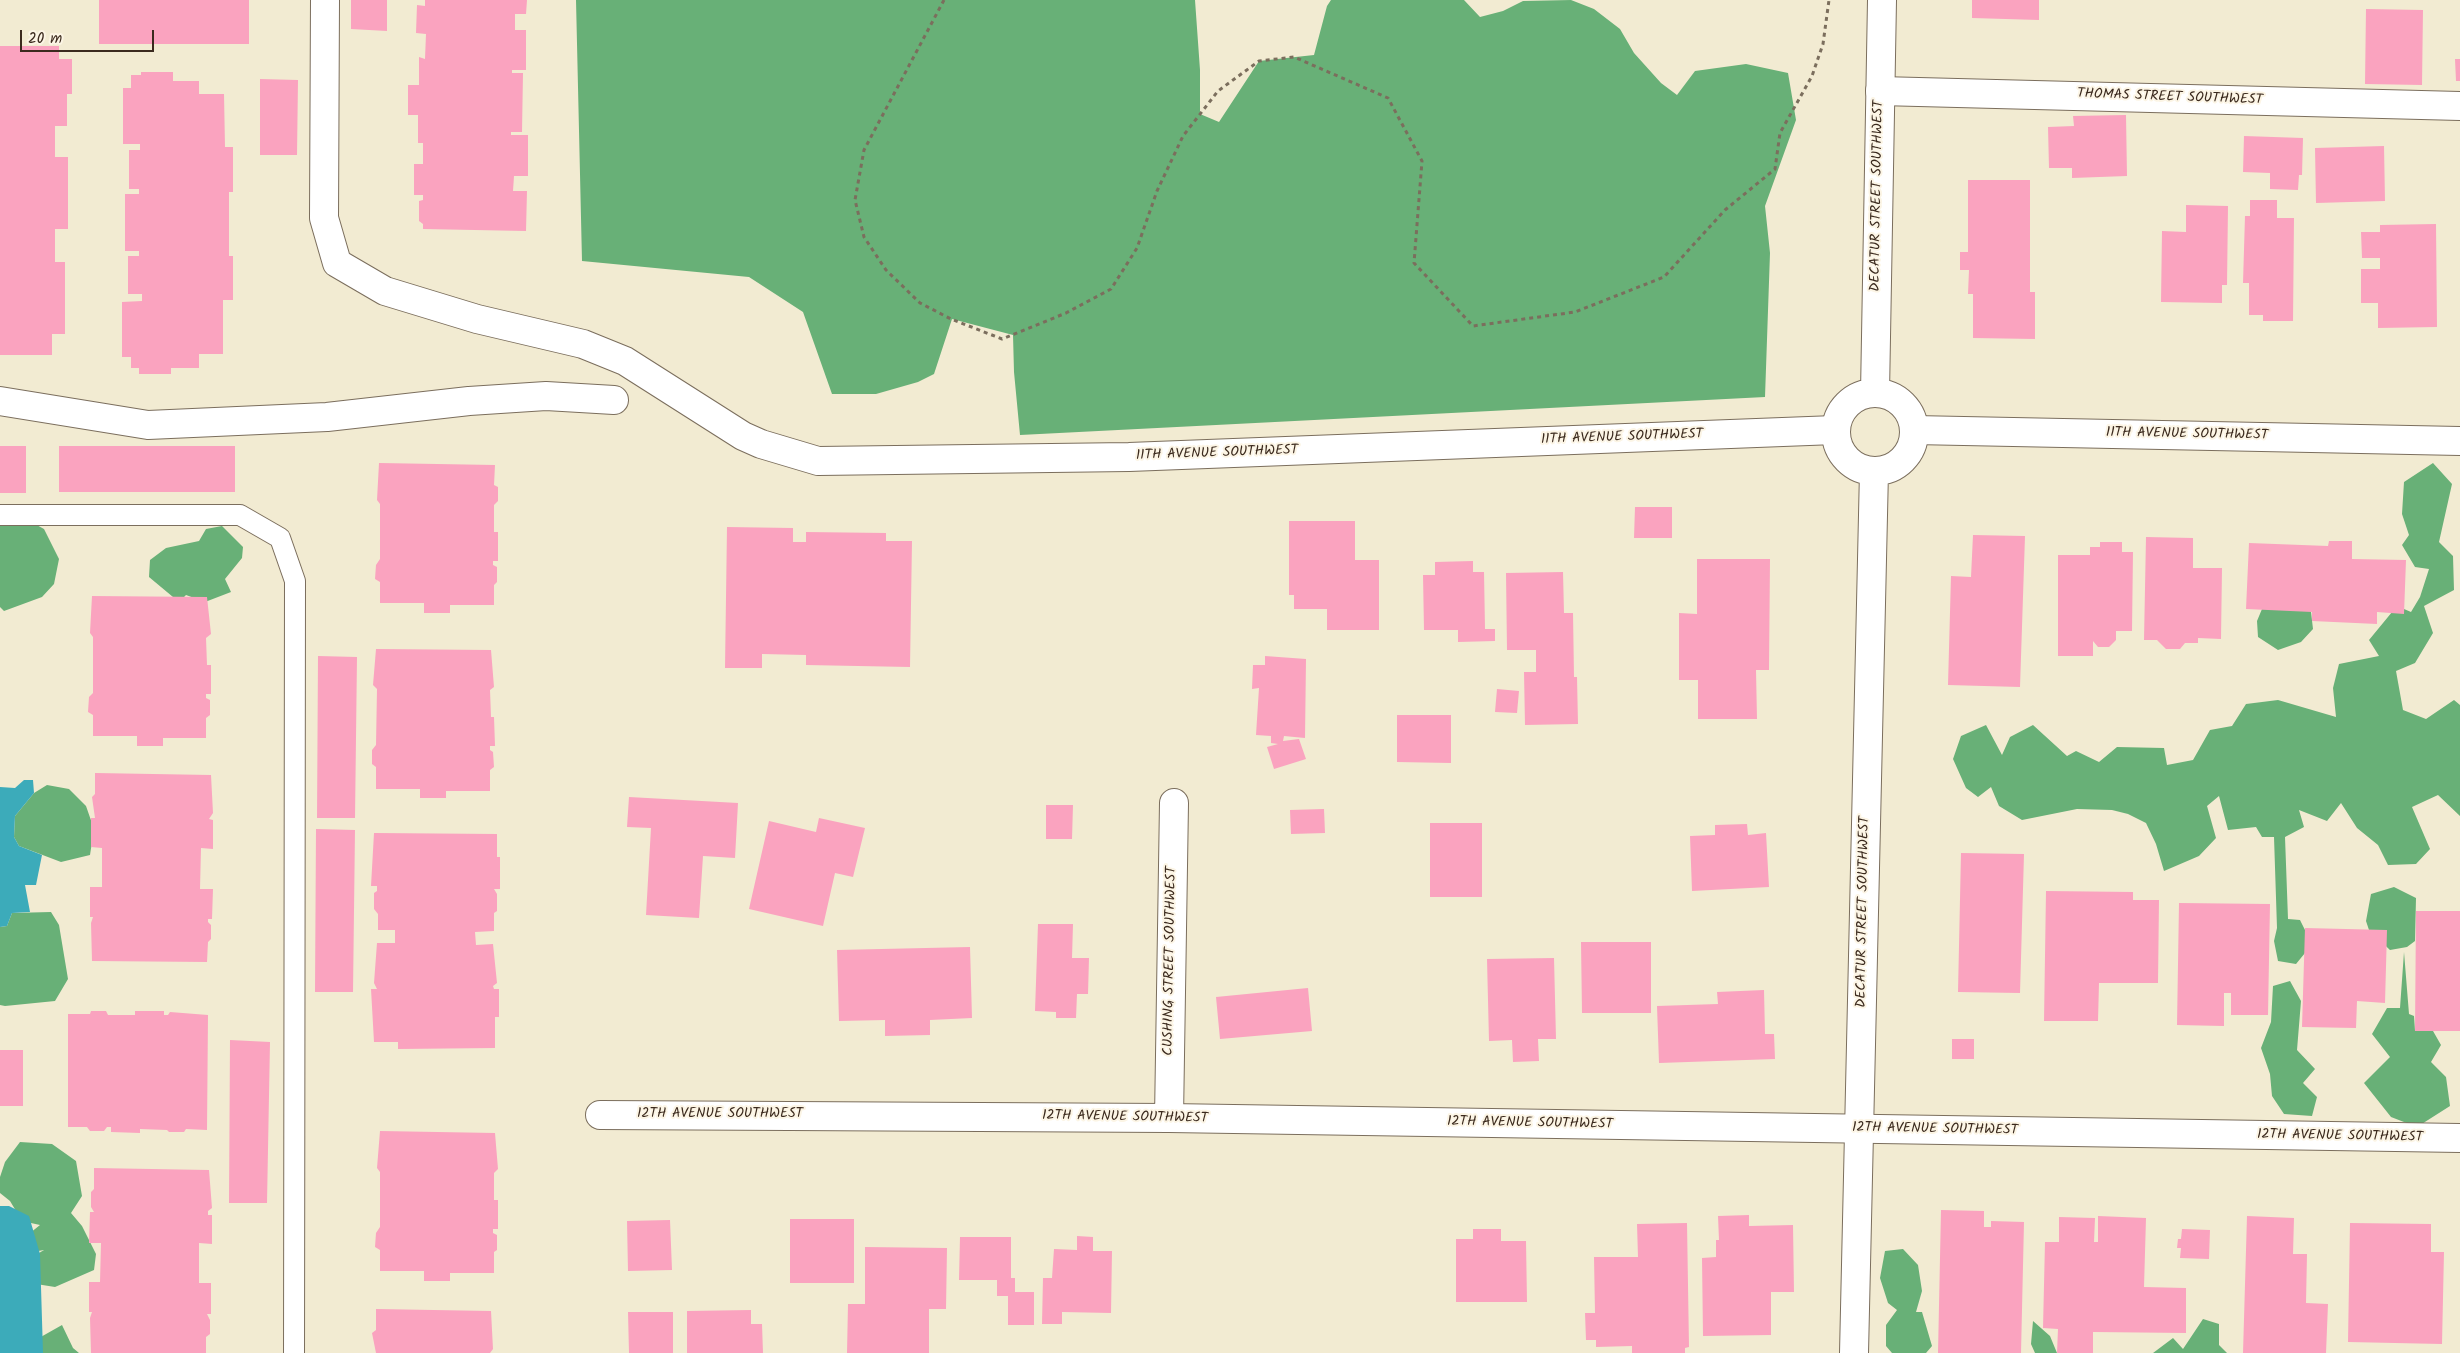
<!DOCTYPE html>
<style>
body{margin:0}
#map{position:relative;width:2460px;height:1353px;overflow:hidden;background:#f2ebd2;font-family:Kalam,sans-serif}
canvas{display:block}
.scale{position:absolute;left:20px;top:30px;width:134px;height:22px;box-sizing:border-box;border:2px solid #3b2a1e;border-top:0;padding-left:6px;font-size:15px;line-height:18px;white-space:nowrap;color:#3b2a1e;-webkit-text-stroke:4px #fcf5e5;paint-order:stroke}
</style>
<div id="map">
<canvas width="2460" height="1353"></canvas>
<div class="scale">20 m</div>
</div>
<script>
const context = document.querySelector('canvas').getContext('2d');
context.lineJoin = 'round';
function paint(path, color) { context.fillStyle = color; context.fill(path, 'evenodd'); }
const shape = rows => new Path2D(rows.map(r => 'M' + r).join(''));
function strokePath(path, color, width, dash) { context.strokeStyle = color; context.lineWidth = width; context.lineCap = dash ? 'butt' : 'round'; context.setLineDash(dash || []); context.stroke(path); }
function drawText(font, color, halo, rows, align = 'center') {
  context.font = font + ' Kalam,sans-serif'; context.lineWidth = 4; context.setLineDash([]); context.textBaseline = 'middle'; context.strokeStyle = halo; context.fillStyle = color; for (const [text, x, y, turn = 0] of rows) {
    context.save(); context.translate(x, y); context.rotate((+turn || 0) * Math.PI / 180); context.textAlign = isNaN(turn) ? turn : align; if (halo) context.strokeText(text, 0, 0); context.fillText(text, 0, 0); context.restore();
  }
}
const forest = shape([
 [576,0,1195,0,1200,70,1200,114,1219,122,1259,61,1314,55,1327,6,1331,0,1464,0,1480,17,1503,11,1523,1,1571,0,1594,9,1620,29,1634,53,1661,83,1677,95,1695,71,1746,64,1788,73,1796,120,1765,206,1770,253,1765,397,1020,435,1014,372,1013,335,952,319,934,374,918,382,876,394,832,394,803,312,749,277,582,261],
 [2433,463,2452,484,2439,542,2453,556,2454,590,2424,606,2433,633,2415,663,2396,671,2403,710,2426,719,2454,700,2460,705,2460,816,2438,795,2412,807,2430,849,2416,864,2388,865,2378,845,2357,828,2341,803,2327,821,2299,810,2304,827,2285,837,2288,919,2300,920,2305,930,2305,953,2296,964,2278,961,2274,941,2277,928,2274,837,2262,837,2256,827,2228,830,2219,796,2207,806,2216,838,2199,856,2164,871,2156,844,2146,823,2128,814,2112,810,2077,809,2022,820,1999,806,1991,787,1978,797,1966,788,1953,759,1961,736,1986,725,2002,755,2010,737,2033,725,2067,756,2076,751,2099,762,2117,747,2164,748,2167,765,2193,760,2210,730,2232,726,2246,704,2278,700,2336,717,2333,688,2339,664,2379,656,2369,640,2397,606,2411,612,2420,597,2429,569,2415,567,2402,545,2409,535,2402,514,2404,482],
 [0,518,24,518,44,529,59,559,54,584,42,597,4,611,0,607],
 [222,526,243,547,242,558,225,579,231,592,205,602,186,595,179,602,149,577,150,560,166,548,199,541,206,529],
 [2298,598,2311,612,2313,629,2301,642,2278,650,2258,637,2257,621,2262,609],
 [47,785,69,789,86,806,94,829,90,855,61,862,19,846,14,837,15,816,34,793],
 [2394,887,2416,898,2415,941,2407,947,2390,950,2369,930,2366,921,2371,894],
 [51,912,59,925,68,979,55,1001,5,1006,0,1005,0,927,7,926,12,913],
 [2404,952,2409,1014,2414,1016,2415,1031,2433,1031,2441,1045,2431,1062,2446,1077,2450,1106,2417,1127,2391,1117,2364,1083,2390,1057,2372,1034,2387,1008,2400,1008],
 [2290,981,2301,1001,2297,1050,2315,1069,2303,1083,2317,1097,2312,1116,2284,1114,2272,1096,2270,1074,2261,1048,2271,1022,2273,986],
 [20,1142,52,1144,76,1161,82,1196,71,1213,82,1226,96,1254,94,1270,55,1287,30,1283,29,1259,44,1250,27,1253,25,1237,40,1225,22,1221,10,1201,0,1193,0,1177,5,1162],
 [1903,1249,1918,1265,1922,1291,1916,1312,1922,1312,1932,1346,1926,1353,1892,1353,1886,1346,1886,1325,1897,1310,1888,1303,1880,1278,1885,1251],
 [2203,1319,2219,1324,2219,1345,2227,1353,2153,1353,2173,1338,2183,1349],
 [2033,1321,2050,1336,2057,1353,2035,1353,2031,1344],
 [62,1325,73,1348,79,1353,40,1353,39,1338]
]);
const water = shape([
 [24,780,33,780,34,793,15,816,14,837,19,846,42,855,36,885,25,885,30,912,12,913,7,926,0,927,0,787,15,788],
 [0,1206,9,1206,29,1216,40,1254,43,1353,0,1353]
]);
const building = shape([
 [99,0,249,0,249,44,99,44],
 [351,0,387,0,387,31,351,29],
 [425,0,527,0,526,14,515,14,515,30,526,30,526,70,512,70,512,73,523,73,522,132,511,132,511,135,528,135,528,176,514,176,513,191,527,191,526,231,423,229,423,224,419,221,419,201,423,200,423,195,414,195,414,164,423,164,423,143,418,143,418,115,408,115,408,85,419,85,419,57,425,59,426,34,416,33,417,5,425,6],
 [1972,0,2039,0,2039,20,1972,18],
 [2366,9,2423,10,2422,85,2365,84],
 [0,46,59,46,59,59,72,59,72,94,67,94,67,126,55,126,55,157,68,157,68,229,55,229,55,262,65,262,65,334,52,334,52,355,0,355],
 [2455,59,2460,59,2460,81,2456,81],
 [141,72,173,72,173,81,199,81,199,94,224,94,225,147,233,147,233,192,229,192,229,256,233,256,233,300,223,300,223,354,199,354,199,368,171,368,171,374,139,374,139,368,131,368,131,357,122,357,122,302,142,301,142,294,128,294,128,256,139,256,139,251,125,251,125,194,139,194,139,189,129,189,129,150,140,150,140,144,123,144,123,88,131,88,131,75,141,75],
 [260,79,298,80,297,155,260,155],
 [2126,115,2127,176,2072,178,2072,168,2049,168,2048,127,2074,126,2073,116],
 [2244,136,2303,138,2302,175,2299,175,2298,190,2270,189,2270,173,2243,172],
 [2384,146,2385,201,2316,203,2315,148],
 [1968,180,2030,180,2030,292,2035,292,2035,339,1973,338,1973,294,1968,294,1969,270,1960,270,1960,252,1968,252],
 [2250,200,2277,200,2277,218,2294,218,2293,321,2263,321,2263,315,2249,315,2249,283,2243,283,2245,216,2250,216],
 [2186,205,2228,206,2227,285,2222,285,2222,303,2161,302,2162,231,2186,232],
 [2436,224,2437,327,2378,328,2378,303,2361,303,2361,269,2380,269,2380,258,2362,258,2361,232,2380,232,2380,225],
 [0,446,26,446,26,493,0,493],
 [59,446,235,446,235,492,59,492],
 [379,463,495,465,494,485,498,487,498,501,494,505,494,532,498,532,498,561,493,561,493,565,497,567,497,582,494,585,494,605,450,605,450,613,424,613,424,603,380,603,380,582,375,579,376,565,380,559,380,504,377,500],
 [1635,507,1672,507,1672,538,1634,538],
 [1289,521,1355,521,1355,560,1379,560,1379,630,1327,630,1327,609,1294,609,1294,595,1289,595],
 [727,527,793,528,793,542,806,542,806,532,886,533,886,541,912,541,910,667,806,665,806,655,762,654,762,668,725,668],
 [1973,535,2025,536,2020,687,1948,685,1951,576,1971,577],
 [2146,537,2193,538,2193,568,2222,568,2221,639,2198,638,2198,643,2185,643,2180,649,2166,649,2157,640,2144,640],
 [2329,541,2352,541,2352,559,2406,560,2404,614,2377,612,2377,624,2312,621,2312,612,2246,609,2249,543,2328,546],
 [2100,542,2122,542,2122,552,2133,552,2132,631,2116,631,2116,640,2109,647,2098,647,2093,641,2093,656,2058,656,2058,555,2090,555,2090,547,2100,547],
 [1697,559,1770,559,1769,670,1756,670,1757,719,1698,719,1698,680,1679,680,1679,613,1697,614],
 [1473,561,1473,572,1484,572,1485,629,1495,629,1495,641,1458,642,1458,630,1424,630,1423,575,1435,575,1435,562],
 [1563,572,1564,613,1573,613,1574,677,1577,677,1578,724,1525,725,1524,672,1536,672,1536,650,1507,650,1506,573],
 [92,596,207,597,211,634,206,638,207,665,211,665,211,694,206,694,206,698,210,700,210,715,206,718,206,738,163,738,163,746,137,746,137,736,93,736,93,715,88,712,89,697,93,693,93,637,90,633],
 [376,649,491,650,494,687,490,690,491,717,494,717,495,746,490,746,490,750,493,752,494,767,490,770,490,791,446,791,446,798,420,798,420,789,376,789,376,767,372,764,372,750,376,745,377,689,373,685],
 [318,656,357,657,355,818,317,818],
 [1265,656,1306,659,1305,738,1284,736,1283,741,1299,739,1306,759,1274,769,1267,747,1278,744,1271,743,1271,736,1256,735,1259,688,1252,689,1253,665,1265,665],
 [1497,689,1519,691,1517,713,1495,712],
 [1397,715,1451,715,1451,763,1397,762],
 [95,773,211,775,213,813,209,819,213,820,213,849,201,848,200,889,213,889,212,919,208,919,208,922,211,925,211,939,208,942,207,962,92,961,91,923,93,917,90,917,90,887,102,887,102,848,91,847,91,818,95,818,92,797,95,794],
 [629,797,738,803,735,858,703,856,699,918,646,915,651,828,627,827],
 [1046,805,1073,805,1072,839,1046,839],
 [1324,809,1325,833,1291,834,1290,810],
 [819,818,865,828,853,877,835,873,823,926,749,909,769,821,816,832],
 [1430,823,1482,823,1482,897,1430,897],
 [1747,824,1748,835,1766,833,1769,887,1692,891,1690,836,1715,835,1715,825],
 [316,829,355,830,353,992,315,992],
 [374,833,497,834,497,857,500,857,500,889,494,889,497,894,497,911,494,913,494,931,475,932,476,945,493,944,497,983,493,986,494,989,499,989,499,1017,495,1017,495,1048,398,1049,398,1042,374,1042,371,989,377,989,374,983,377,943,395,943,395,930,378,930,378,914,374,909,374,893,377,891,377,886,371,886],
 [1961,853,2024,854,2020,993,1958,992],
 [2046,891,2133,892,2133,900,2159,900,2158,983,2099,983,2098,1021,2044,1021],
 [2179,903,2270,904,2268,1015,2231,1015,2231,993,2224,993,2224,1026,2177,1025],
 [2416,911,2460,911,2460,1031,2415,1031],
 [1038,924,1073,924,1072,958,1089,958,1088,994,1077,994,1076,1018,1056,1018,1056,1012,1035,1011],
 [2305,928,2387,930,2385,1003,2357,1001,2356,1028,2302,1027],
 [1581,942,1651,942,1651,1013,1582,1013],
 [970,947,972,1018,930,1020,930,1035,885,1036,885,1020,839,1021,837,950],
 [1554,958,1556,1039,1538,1039,1539,1061,1513,1062,1512,1040,1489,1041,1487,959],
 [1308,988,1312,1031,1220,1039,1216,997],
 [1764,990,1765,1034,1774,1034,1775,1059,1659,1063,1657,1006,1718,1004,1717,992],
 [91,1011,106,1011,108,1015,135,1015,135,1011,164,1011,164,1015,168,1015,170,1012,208,1015,207,1130,186,1129,184,1132,169,1132,167,1130,140,1129,140,1133,111,1132,111,1127,107,1127,104,1131,90,1131,87,1127,68,1127,68,1014,90,1014],
 [1952,1039,1974,1039,1974,1059,1952,1059],
 [230,1040,270,1042,267,1203,229,1203],
 [0,1050,23,1050,23,1106,0,1106],
 [380,1131,495,1133,498,1169,494,1173,494,1200,498,1200,498,1229,493,1229,493,1233,497,1235,497,1250,494,1252,494,1273,450,1273,450,1281,424,1281,424,1271,380,1271,380,1250,375,1247,376,1233,380,1227,380,1172,377,1168],
 [94,1168,209,1170,212,1208,208,1211,208,1215,212,1215,212,1244,199,1243,199,1283,211,1283,211,1314,207,1314,210,1320,210,1334,206,1337,206,1353,91,1353,90,1318,92,1312,89,1312,89,1282,100,1282,101,1243,89,1243,90,1212,94,1212,91,1207,91,1192,94,1189],
 [1941,1210,1984,1211,1984,1227,1991,1227,1991,1221,2024,1222,2021,1353,1938,1353],
 [1749,1215,1749,1226,1793,1225,1794,1292,1771,1292,1771,1335,1703,1336,1702,1258,1716,1257,1716,1240,1719,1240,1718,1216],
 [2098,1216,2146,1218,2144,1287,2186,1288,2186,1333,2093,1332,2093,1353,2057,1353,2058,1329,2043,1328,2045,1242,2059,1242,2059,1217,2095,1218,2094,1242,2098,1242],
 [2247,1216,2294,1218,2293,1254,2307,1254,2306,1303,2328,1304,2326,1353,2243,1353],
 [790,1219,854,1219,854,1283,790,1283],
 [670,1220,672,1270,628,1271,627,1221],
 [1687,1223,1689,1347,1685,1348,1685,1353,1632,1353,1632,1346,1596,1347,1596,1340,1586,1340,1585,1313,1595,1313,1594,1257,1638,1257,1637,1224],
 [2350,1223,2431,1224,2431,1252,2444,1252,2442,1344,2348,1342],
 [1473,1229,1501,1229,1501,1241,1526,1241,1527,1302,1456,1302,1456,1239,1473,1239],
 [2182,1229,2210,1230,2209,1259,2180,1258,2181,1248,2177,1248,2178,1239,2181,1239],
 [1077,1236,1093,1237,1093,1251,1112,1251,1111,1313,1062,1312,1062,1324,1042,1324,1043,1278,1052,1278,1054,1249,1077,1250],
 [960,1237,1011,1237,1011,1278,1015,1278,1015,1292,1034,1292,1034,1325,1008,1325,1008,1296,997,1296,997,1280,959,1280],
 [865,1247,947,1248,946,1309,929,1309,929,1353,847,1353,848,1304,865,1304],
 [376,1309,491,1311,493,1349,490,1353,376,1353,372,1333,376,1330],
 [751,1310,751,1324,762,1324,763,1353,687,1353,687,1311],
 [628,1312,673,1312,673,1353,629,1353]
]);
const path = shape([
 [944,0,864,150,855,200,864,237,886,270,920,303,951,319,1002,339,1066,313,1111,289,1137,248,1157,191,1183,136,1218,91,1259,61,1294,57,1388,98,1422,161,1414,263,1473,326,1575,312,1664,277,1725,210,1775,169,1780,133,1812,76,1823,44,1829,0]
]);
const service = shape([
 [0,515,240,515,280,538,295,581,294,1353]
]);
const pedestrian = shape([
 [0,401,148,425,327,417,469,401,546,396,614,400]
]);
const minor = shape([
 [325,0,324,218,337,263,385,291,477,319,583,344,625,361,743,436,761,444,818,461,1129,457,1835,430],
 [1880,91,2460,106],
 [1914,430,2460,441],
 [600,1115,1169,1118,2460,1138],
 [1169,1118,1174,803]
]);
const tertiary = shape([
 '1836 432a39 39 0 1 1 78 0a39 39 0 1 1-78 0Z',
 [1875,393,1882,0],
 [1854,1353,1874,471]
]);
const streetNames = [
 ["THOMAS STREET SOUTHWEST",2170,98,2],
 ["DECATUR STREET SOUTHWEST",1878,196,-89],
 ["11TH AVENUE SOUTHWEST",2187,435,1],
 ["11TH AVENUE SOUTHWEST",1622,438,-2],
 ["11TH AVENUE SOUTHWEST",1217,454,-2],
 ["DECATUR STREET SOUTHWEST",1864,912,-89],
 ["CUSHING STREET SOUTHWEST",1171,961,-89],
 ["12TH AVENUE SOUTHWEST",720,1115],
 ["12TH AVENUE SOUTHWEST",1125,1118,1],
 ["12TH AVENUE SOUTHWEST",1530,1124,1],
 ["12TH AVENUE SOUTHWEST",1935,1130,1],
 ["12TH AVENUE SOUTHWEST",2340,1137,1]
];
paint(forest, '#68b077');
paint(water, '#3cabba');
paint(building, '#faa3bf');
strokePath(service, '#7b6e5d', 22);
strokePath(pedestrian, '#7b6e5d', 30);
strokePath(minor, '#7b6e5d', 30);
strokePath(tertiary, '#7b6e5d', 30);
strokePath(path, '#7b6e5d', 3, [4, 4]);
strokePath(service, '#fff', 20);
strokePath(pedestrian, '#fff', 28);
strokePath(minor, '#fff', 28);
strokePath(tertiary, '#fff', 28);
drawText('14px', '#3b2a1e', '#fcf5e5', streetNames);
</script>
